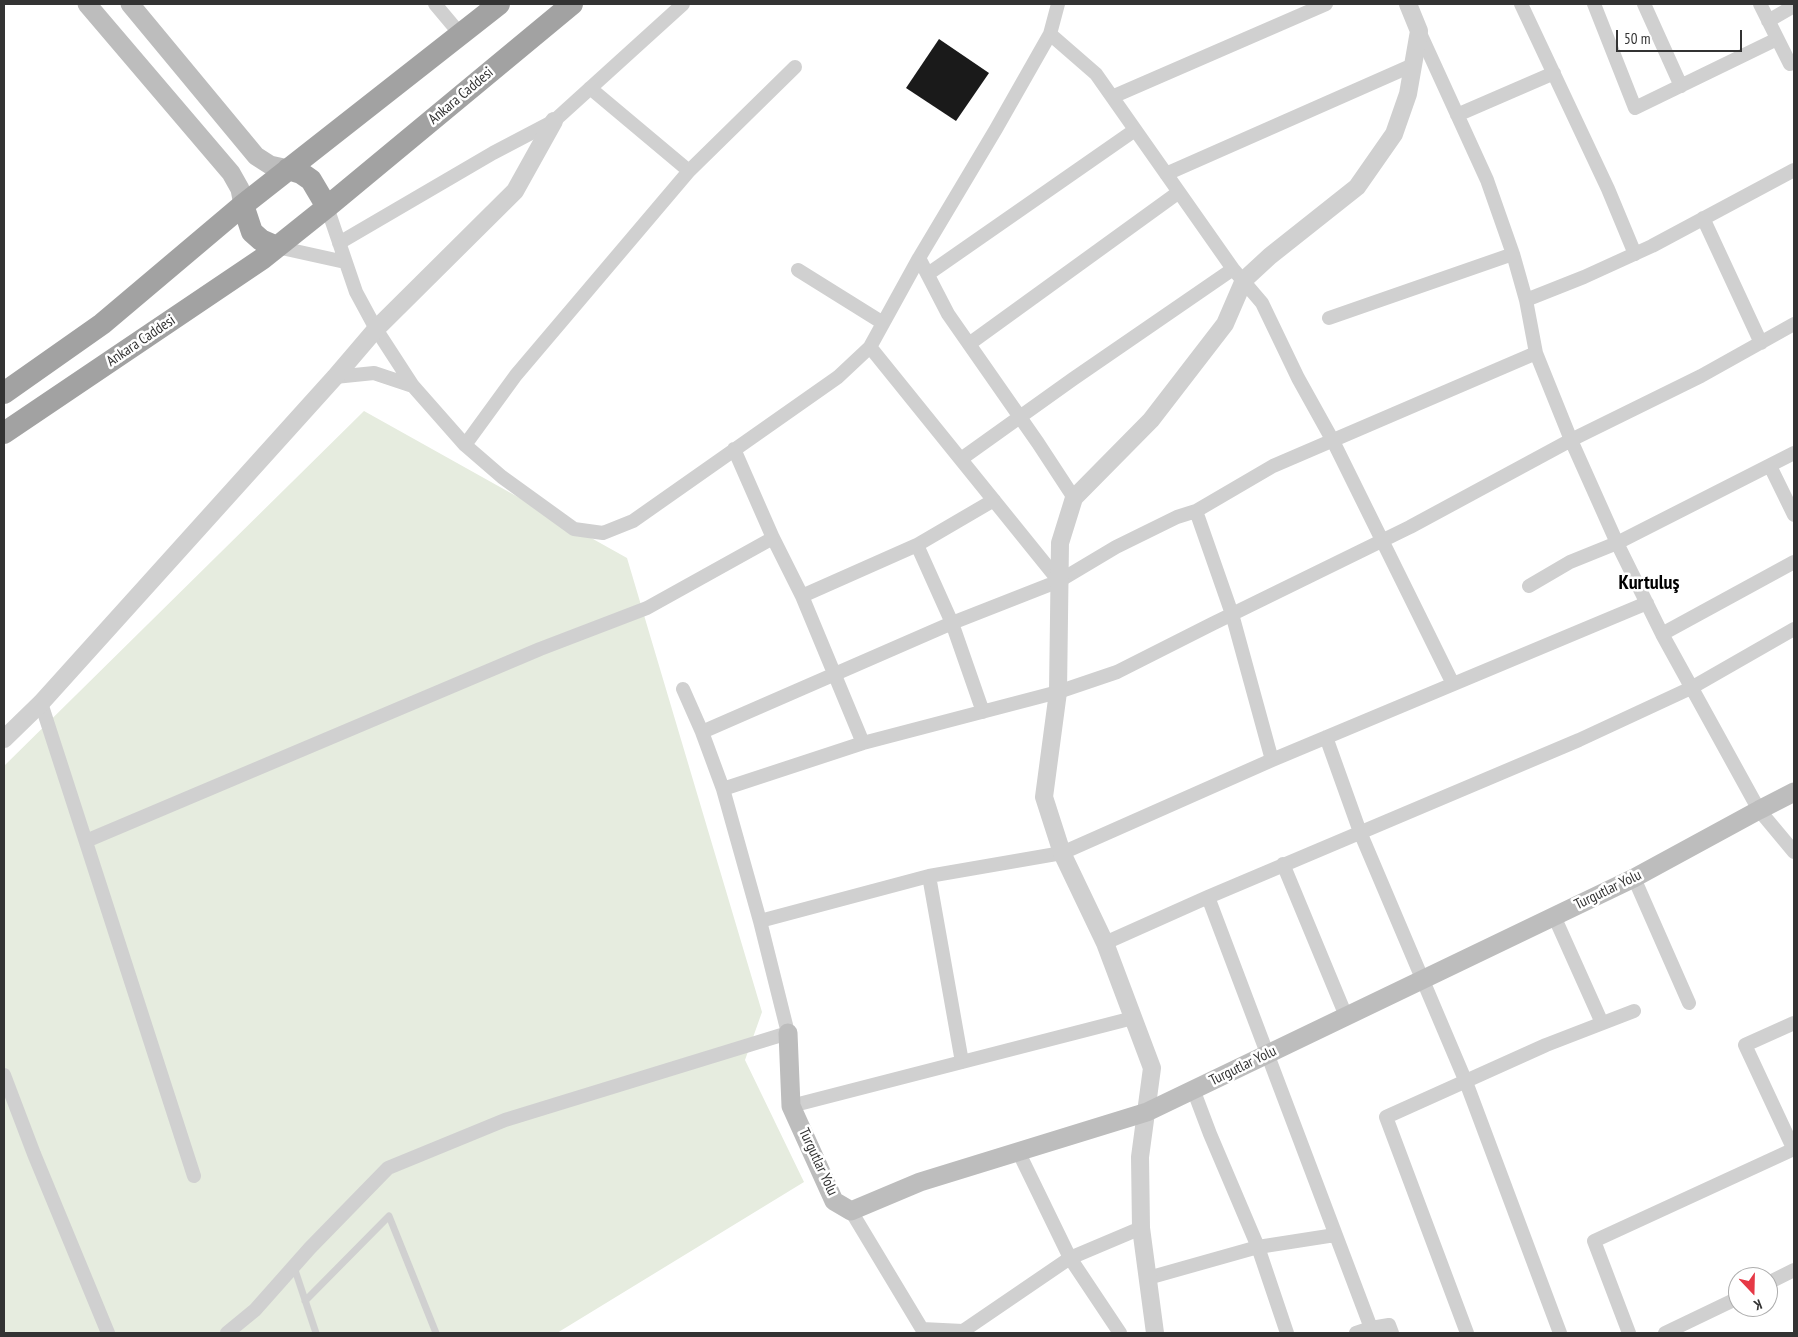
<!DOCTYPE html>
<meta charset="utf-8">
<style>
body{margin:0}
#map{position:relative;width:1798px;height:1337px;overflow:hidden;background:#fff;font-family:"PT Sans Narrow",sans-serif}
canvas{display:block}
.frame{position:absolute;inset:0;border:5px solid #333;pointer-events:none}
.north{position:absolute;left:1728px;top:1267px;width:50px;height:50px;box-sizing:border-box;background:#fff;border:1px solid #adadad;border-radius:50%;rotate:159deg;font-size:14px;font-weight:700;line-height:20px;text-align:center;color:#333}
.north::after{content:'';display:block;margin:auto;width:18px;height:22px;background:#e63946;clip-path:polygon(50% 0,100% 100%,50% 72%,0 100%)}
.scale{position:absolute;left:1616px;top:30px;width:126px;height:22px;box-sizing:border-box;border:2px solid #333;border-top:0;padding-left:6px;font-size:15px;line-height:18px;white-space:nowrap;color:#333;-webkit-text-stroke:4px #fff;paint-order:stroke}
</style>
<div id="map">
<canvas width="1798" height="1337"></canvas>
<div class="frame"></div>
<div class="north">K</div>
<div class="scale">50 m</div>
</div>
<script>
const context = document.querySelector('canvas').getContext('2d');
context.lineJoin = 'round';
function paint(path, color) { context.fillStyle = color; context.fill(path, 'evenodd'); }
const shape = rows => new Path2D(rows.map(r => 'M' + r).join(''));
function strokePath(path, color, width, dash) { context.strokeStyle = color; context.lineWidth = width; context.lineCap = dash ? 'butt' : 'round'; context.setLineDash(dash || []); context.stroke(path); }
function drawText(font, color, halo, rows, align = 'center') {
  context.font = font + ' "PT Sans Narrow",sans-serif'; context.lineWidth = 5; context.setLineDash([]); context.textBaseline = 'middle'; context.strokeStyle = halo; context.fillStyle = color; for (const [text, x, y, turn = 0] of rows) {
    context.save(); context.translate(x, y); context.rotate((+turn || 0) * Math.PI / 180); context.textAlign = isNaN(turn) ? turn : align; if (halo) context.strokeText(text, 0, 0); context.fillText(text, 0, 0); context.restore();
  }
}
const green = shape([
 [364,411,627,558,762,1012,745,1060,804,1182,557,1333,4,1333,4,766]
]);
const building = shape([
 [939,39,989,73,956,121,906,88]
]);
const service = shape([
 [294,1267,316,1333],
 [305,1301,389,1216,436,1333]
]);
const minor = shape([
 [435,4,461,35],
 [1521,4,1608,189,1635,254],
 [1594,4,1635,108,1777,39],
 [1644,4,1681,86],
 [1760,4,1790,64,1794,62],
 [1768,21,1794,6],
 [1419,31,1487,180,1513,254,1526,300,1536,353,1571,440,1617,543,1662,634,1759,810,1794,852],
 [1050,34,1096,74,1233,269,1262,303,1298,378,1333,441,1453,684],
 [590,88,689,171],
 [1112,97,1326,4],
 [1457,115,1554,73],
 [1166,174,1413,65],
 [327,207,356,292,376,329,413,386,465,445,502,477,574,529,603,533,633,521,838,377,870,347,919,258,996,129,1050,34,1058,4],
 [1703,218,1761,343],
 [339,243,493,153,554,121,683,4],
 [277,247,345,262],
 [919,258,948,314,1038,443,1074,498],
 [798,270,883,323],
 [928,274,1135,130],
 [1526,300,1584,277,1652,246,1794,170],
 [1329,318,1513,254],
 [969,344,1179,192],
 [870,347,1059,581,1116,547,1177,517,1196,511,1273,466,1536,353],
 [335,377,374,373,413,386],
 [465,445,516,375,689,171,795,67],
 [734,449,773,538,802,596,863,743],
 [961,459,1073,379,1233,269],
 [1770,466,1794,515],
 [1196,511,1232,614,1272,760],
 [917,545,952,623,983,712],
 [1529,586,1570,562,1617,543,1794,453],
 [802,596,917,545,994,500],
 [1662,634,1794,562],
 [41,703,194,1176],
 [702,732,952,623,1059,581],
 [1326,737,1360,832,1466,1082,1560,1333],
 [723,789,863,743,1058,692,1117,672,1212,624,1410,527,1571,440,1701,376,1794,324],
 [86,841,540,649,647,608,773,538],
 [1283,864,1346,1016],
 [929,876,962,1062],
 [1634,878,1689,1003],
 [1208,897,1371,1328],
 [1554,916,1602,1023],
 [760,921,929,876,1062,853,1272,760,1647,603],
 [1105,943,1208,897,1579,740,1691,688,1794,629],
 [1794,1023,1745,1045,1794,1150],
 [4,1075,34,1154,108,1333],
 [1193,1089,1210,1134,1258,1247,1287,1333],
 [791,1106,1133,1018],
 [1018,1151,1070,1258,1120,1333],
 [851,1211,922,1329,963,1331,1070,1258,1141,1228],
 [1148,1278,1258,1247,1335,1235],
 [1768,1283,1794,1270],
 [227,1333,255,1310,310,1248,388,1168,505,1120,788,1033,760,921,723,789,702,732,683,689],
 [1356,1333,1371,1328,1389,1325,1392,1333],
 [1467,1333,1386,1117,1546,1045,1634,1011],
 [1629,1333,1594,1241,1794,1149],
 [1665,1333,1738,1298]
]);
const tertiary = shape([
 [4,739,41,703,335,377,376,329,515,191,554,121],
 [1155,1333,1141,1228,1140,1157,1152,1068,1105,943,1062,853,1044,797,1058,692,1060,543,1074,498,1151,420,1225,324,1244,280,1270,256,1357,187,1394,134,1408,94,1419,31,1408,4]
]);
const secondary = shape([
 [87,4,231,173,240,189,243,205],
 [130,4,256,156,270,165,288,169],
 [788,1033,791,1106,834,1201,851,1211,920,1182,1147,1112,1634,878,1759,810,1794,792]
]);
const trunk = shape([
 [327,207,572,4],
 [277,247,261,240,252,232,243,205,499,4],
 [4,393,102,324,243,205],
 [4,433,262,259,327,207,311,180,301,173,288,169]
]);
const streetNames = [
 ["Ankara Caddesi",461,96,-40],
 ["Ankara Caddesi",141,341,-34],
 ["Turgutlar Yolu",1608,890,-26],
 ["Turgutlar Yolu",1243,1066,-26],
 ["Turgutlar Yolu",818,1162,65]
];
const districtNames = [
 ["Kurtuluş",1649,583]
];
paint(green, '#e6ecdf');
paint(building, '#1a1a1a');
strokePath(service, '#d0d0d0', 7);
strokePath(minor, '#d0d0d0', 14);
strokePath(tertiary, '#d0d0d0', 18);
strokePath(secondary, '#bdbdbd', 19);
strokePath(trunk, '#a2a2a2', 22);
drawText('15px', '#333', '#fff', streetNames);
drawText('bold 20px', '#000', '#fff', districtNames);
</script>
